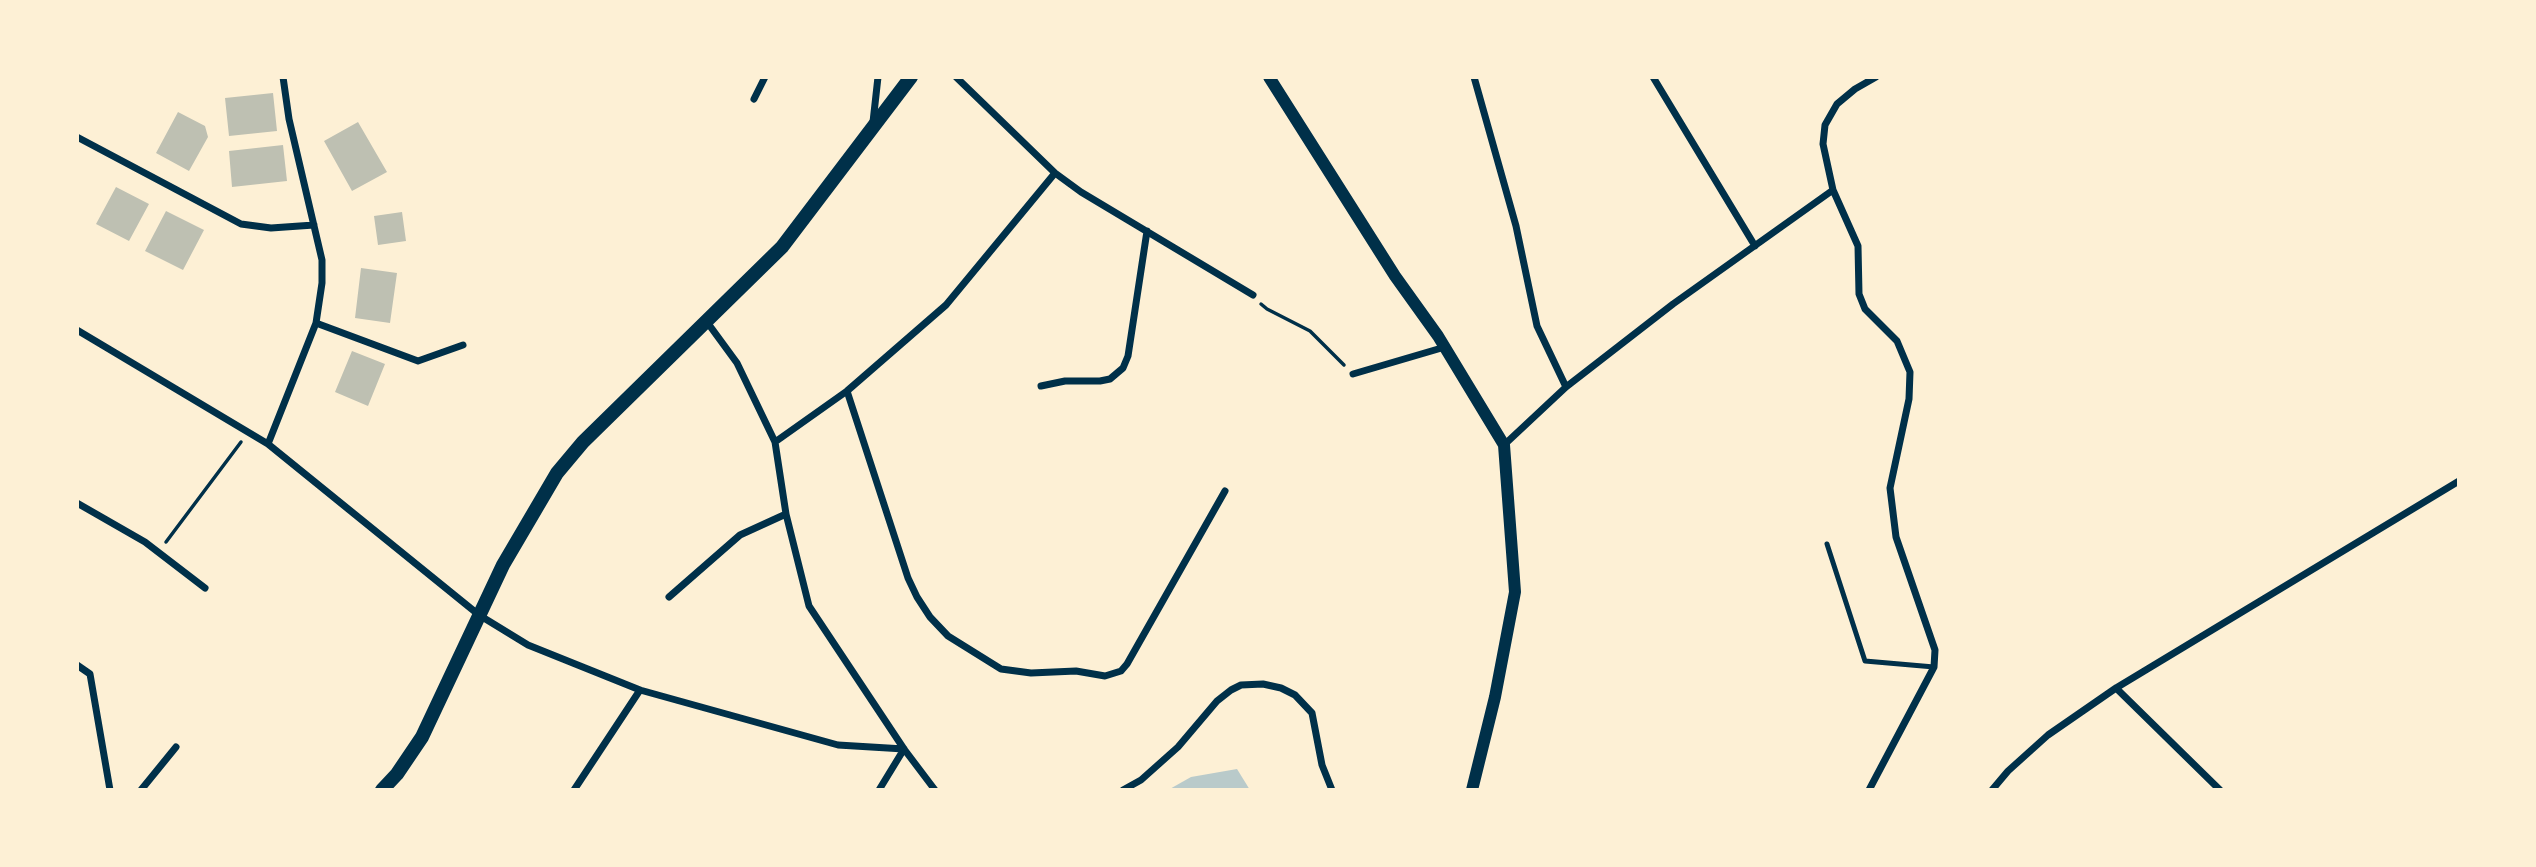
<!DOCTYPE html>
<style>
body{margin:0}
#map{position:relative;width:2536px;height:867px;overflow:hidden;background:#fdf0d5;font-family:"Fira Sans Condensed",sans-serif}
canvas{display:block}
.frame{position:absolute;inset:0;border:79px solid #fdf0d5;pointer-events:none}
</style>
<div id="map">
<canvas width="2536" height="867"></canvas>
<div class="frame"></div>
</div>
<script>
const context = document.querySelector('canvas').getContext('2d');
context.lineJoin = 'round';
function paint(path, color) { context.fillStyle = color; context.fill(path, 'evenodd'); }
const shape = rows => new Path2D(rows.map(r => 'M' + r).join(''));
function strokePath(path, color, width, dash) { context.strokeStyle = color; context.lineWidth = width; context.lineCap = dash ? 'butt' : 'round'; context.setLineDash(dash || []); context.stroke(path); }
const green = shape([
 [1237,769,1250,790,1168,790,1191,777]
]);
const building = shape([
 [273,93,277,131,229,136,225,98],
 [178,112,205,126,208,137,189,171,156,153],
 [358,122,387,172,352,191,324,141],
 [283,145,287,181,232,187,229,151],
 [116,187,149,204,129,241,96,224],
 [166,211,204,230,183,270,145,251],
 [402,212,406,241,378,245,374,216],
 [361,268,397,273,390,323,355,318],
 [352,351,385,364,368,406,335,392]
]);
const path = shape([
 [1261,304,1267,309,1310,331,1344,365],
 [166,542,241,442]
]);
const service = shape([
 [1827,544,1865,661,1934,667]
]);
const minor = shape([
 [956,77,1055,173,1081,192,1253,295],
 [1474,77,1516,226,1537,326,1566,387],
 [1653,77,1755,246],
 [754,99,765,77],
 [873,122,878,77],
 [77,137,241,224,271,228,314,225],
 [707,322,737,363,775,442,786,514,809,606,904,749,935,790],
 [316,323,418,361,463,345],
 [77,330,268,444,479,615,528,645,640,690,838,745,904,749],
 [1353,374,1445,347],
 [1041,386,1065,381,1100,381,1110,379,1123,368,1128,356,1147,231],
 [847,391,908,578,917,597,930,617,948,636,1001,669,1031,673,1076,671,1105,676,1121,671,1127,664,1225,491],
 [775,442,847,391,946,305,1055,173],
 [268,444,316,323,322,283,322,260,289,119,283,77],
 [1504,445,1566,387,1673,304,1833,190],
 [77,503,145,542,205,588],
 [669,597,740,535,786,514],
 [77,665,90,674,110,790],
 [2116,688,2220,790],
 [141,790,176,747],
 [574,790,640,690],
 [879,790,904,749],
 [1123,790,1141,780,1178,747,1217,701,1231,690,1241,685,1263,684,1281,688,1295,695,1312,713,1322,765,1332,790],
 [1869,790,1934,667,1935,650,1896,537,1890,488,1909,399,1910,372,1897,341,1865,309,1859,294,1858,246,1833,190,1823,144,1825,125,1837,104,1855,89,1876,77],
 [1992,790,2008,771,2048,735,2116,688,2459,481]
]);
const tertiary = shape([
 [1269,77,1395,276,1438,336,1504,445,1515,592,1495,697,1472,790]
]);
const secondary = shape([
 [382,790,397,774,422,737,503,565,557,473,583,442,782,247,911,77]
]);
paint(green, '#b9caca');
paint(building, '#bec0b2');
strokePath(path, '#003049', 3.5);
strokePath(service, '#003049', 5);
strokePath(minor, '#003049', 7);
strokePath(tertiary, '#003049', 12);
strokePath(secondary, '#003049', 14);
</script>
